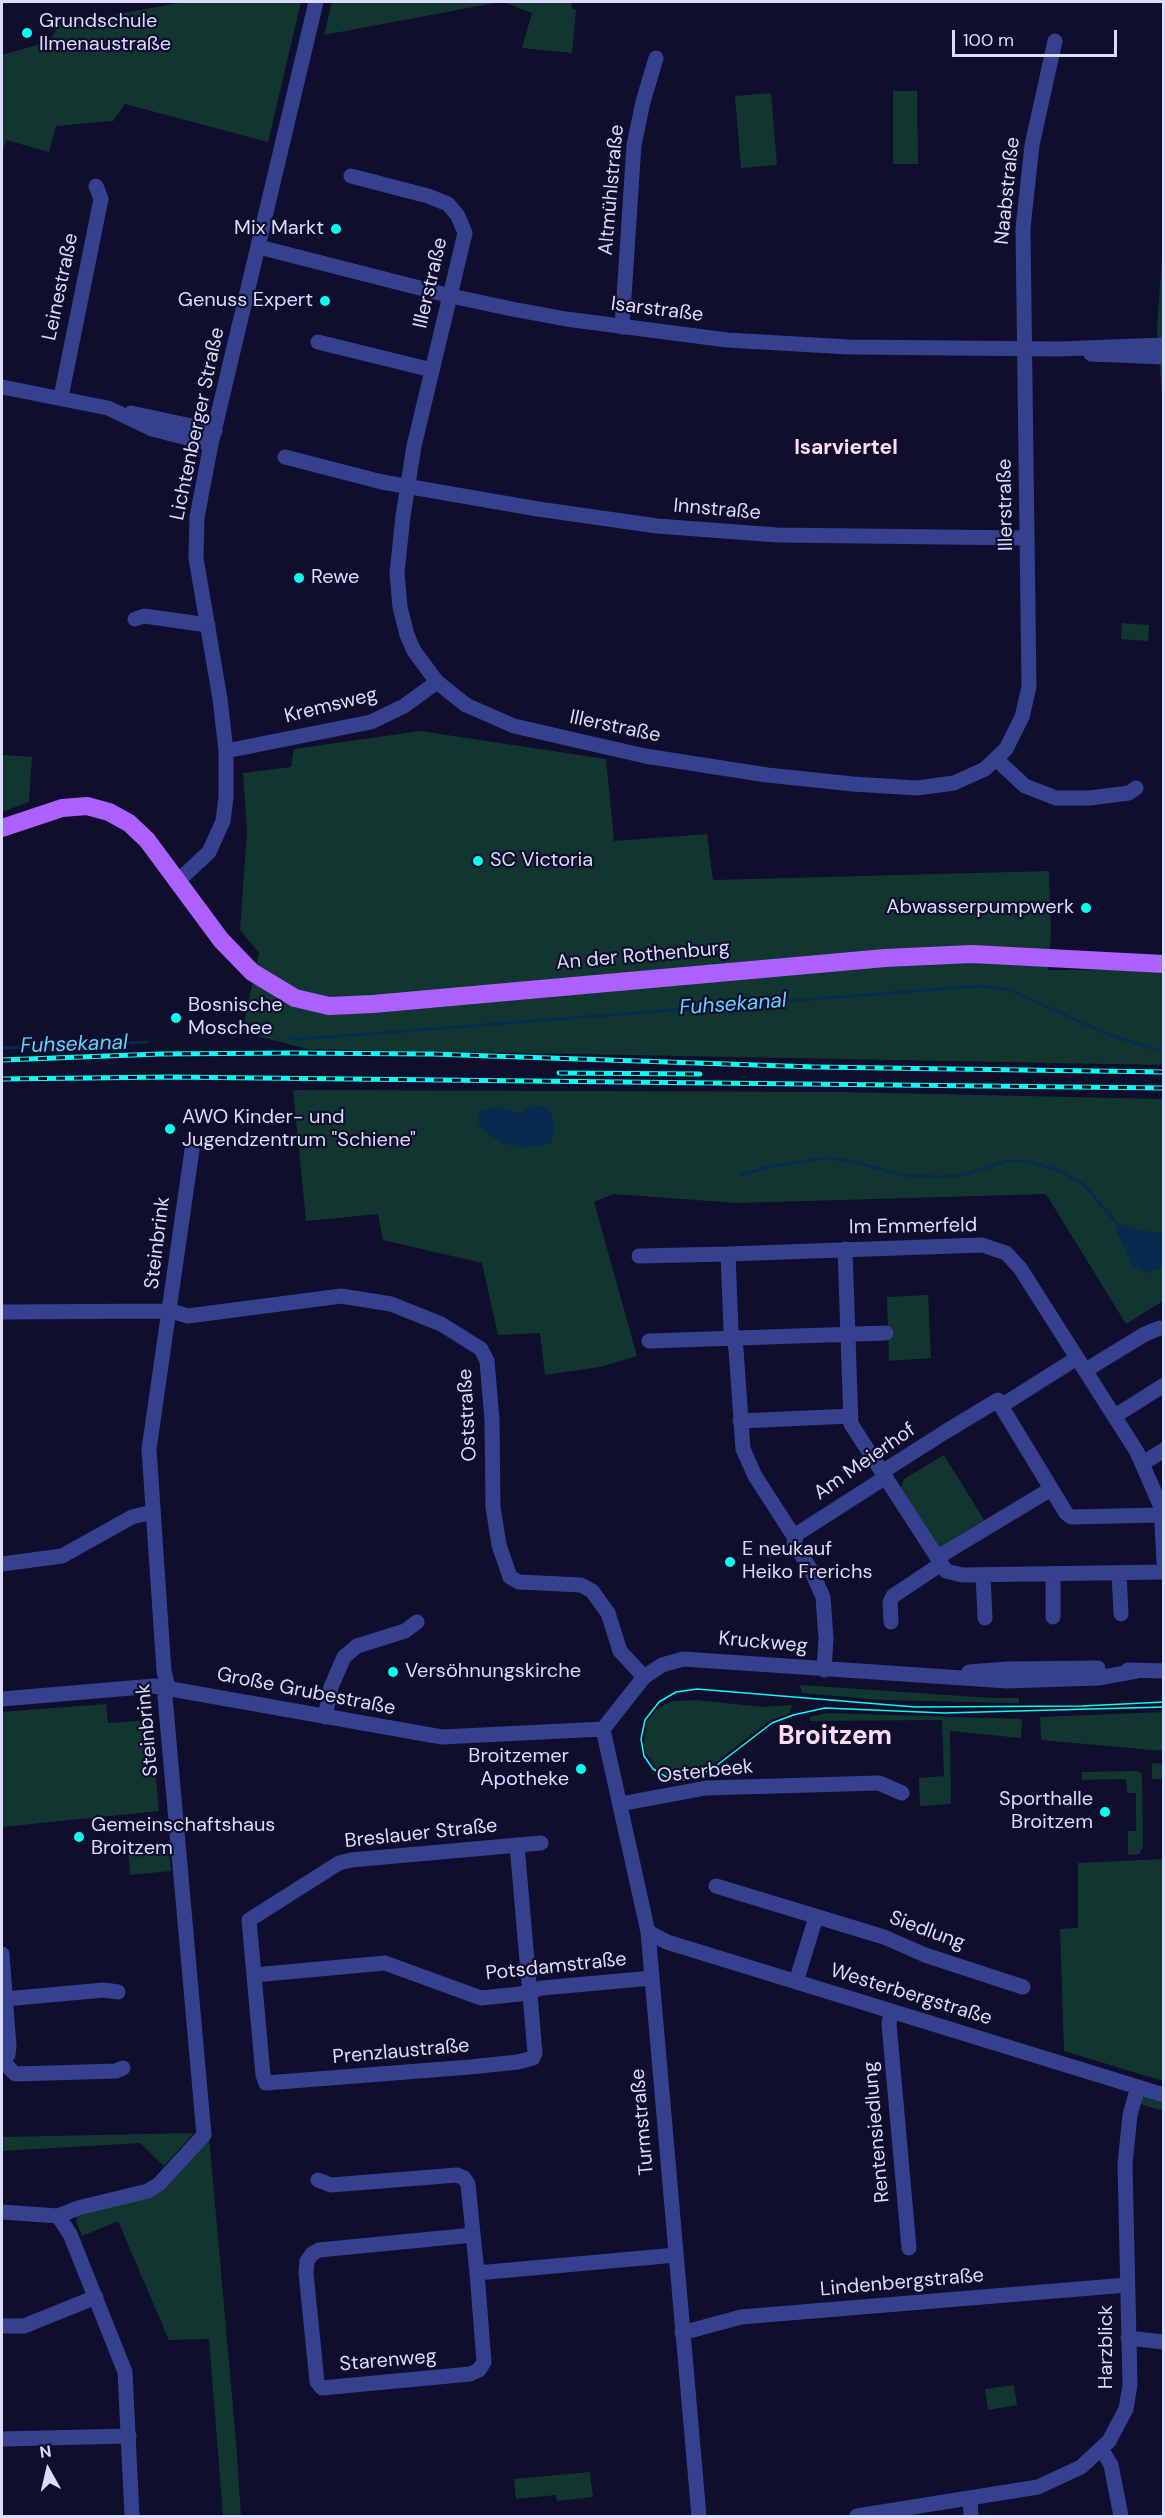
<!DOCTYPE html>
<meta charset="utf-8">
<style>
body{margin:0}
#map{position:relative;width:1165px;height:2518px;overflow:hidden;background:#0f0e2c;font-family:"DM Sans",sans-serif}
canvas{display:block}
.frame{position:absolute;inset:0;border:3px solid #d9dbff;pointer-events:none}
.north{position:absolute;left:18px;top:2440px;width:60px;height:60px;-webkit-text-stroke:4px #0f0e2c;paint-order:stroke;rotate:352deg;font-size:16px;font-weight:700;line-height:24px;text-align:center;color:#d9dbff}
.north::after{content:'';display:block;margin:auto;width:21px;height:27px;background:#d9dbff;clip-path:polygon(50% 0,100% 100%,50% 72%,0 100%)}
.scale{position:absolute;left:952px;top:30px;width:165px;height:27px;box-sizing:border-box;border:3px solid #d9dbff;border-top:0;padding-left:8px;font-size:18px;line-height:21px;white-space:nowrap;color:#d9dbff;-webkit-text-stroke:4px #0f0e2c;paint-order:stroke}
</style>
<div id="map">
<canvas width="1165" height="2518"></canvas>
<div class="frame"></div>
<div class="north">N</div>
<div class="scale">100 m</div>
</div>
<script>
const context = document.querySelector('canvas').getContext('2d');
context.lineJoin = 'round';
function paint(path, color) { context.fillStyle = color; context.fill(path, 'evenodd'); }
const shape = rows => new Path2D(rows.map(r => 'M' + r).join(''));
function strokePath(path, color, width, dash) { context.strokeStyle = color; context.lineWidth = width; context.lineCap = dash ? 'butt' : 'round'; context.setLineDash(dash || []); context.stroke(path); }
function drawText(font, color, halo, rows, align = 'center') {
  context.font = font + ' "DM Sans",sans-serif'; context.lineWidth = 4.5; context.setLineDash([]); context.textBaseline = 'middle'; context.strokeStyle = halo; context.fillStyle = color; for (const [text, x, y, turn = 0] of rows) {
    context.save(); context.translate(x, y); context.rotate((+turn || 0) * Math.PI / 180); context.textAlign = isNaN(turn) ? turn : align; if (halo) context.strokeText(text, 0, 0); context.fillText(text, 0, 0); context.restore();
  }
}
const green = shape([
 [184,2,301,2,268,142,125,104,113,121,56,126,49,152,6,140,2,155,2,55,50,41,58,25],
 [332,2,500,2,324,35],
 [503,2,571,2,572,8,576,10,572,53,522,48,532,13],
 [893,91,917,91,918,164,893,164],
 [771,93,777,165,741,168,735,96],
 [1164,227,1163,413,1157,330],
 [1122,623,1149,625,1148,641,1121,639],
 [420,731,606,759,614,841,707,834,713,880,1049,871,1051,934,1048,970,1163,970,1163,1065,307,1049,242,1032,259,953,240,930,247,832,243,773,291,767,294,749],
 [2,755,32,757,29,802,2,812],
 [293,1090,841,1092,1163,1099,1163,1231,1154,1233,1133,1229,1116,1230,1125,1247,1147,1273,1163,1267,1163,1301,1126,1324,1046,1194,737,1203,613,1194,594,1202,637,1356,600,1367,545,1375,540,1333,498,1335,482,1263,383,1240,378,1214,306,1221],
 [928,1295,931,1358,889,1361,887,1297],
 [944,1455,984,1520,939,1548,901,1488,904,1479],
 [800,1685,992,1698,1019,1698,1019,1703,881,1700,802,1693],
 [697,1700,762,1707,792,1705,790,1713,769,1721,717,1761,693,1776,666,1774,657,1768,646,1753,644,1745,647,1722,658,1708,666,1704,674,1701],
 [106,1704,108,1723,150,1720,159,1811,2,1827,2,1712],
 [1163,1712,1163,1751,1041,1740,1040,1717],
 [827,1713,1022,1719,1021,1738,950,1731,951,1804,920,1806,919,1778,944,1776,942,1720,810,1721,810,1717],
 [1152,1763,1163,1764,1163,1779,1152,1779],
 [1138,1771,1142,1774,1143,1847,1139,1854,1128,1855,1128,1831,1136,1831,1136,1793,1127,1793,1126,1779,1082,1780,1082,1772],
 [168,1845,171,1871,130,1875,128,1850],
 [1163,1859,1163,2081,1064,2051,1060,1929,1078,1928,1078,1863],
 [1136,2094,1163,2102,1163,2111,1134,2102],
 [194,2133,164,2166,140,2143,2,2151,2,2137],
 [209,2136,236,2442,241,2516,223,2516,209,2339,169,2340,118,2221,82,2236,76,2221,78,2214,151,2194],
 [1014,2385,1017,2405,988,2410,985,2389],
 [590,2472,593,2497,557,2501,556,2495,516,2499,514,2479]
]);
const water = shape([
 [533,1105,549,1109,553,1118,555,1131,550,1144,521,1148,501,1143,481,1128,477,1119,479,1111,484,1110,498,1107,521,1113],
 [1126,1224,1133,1229,1154,1233,1163,1231,1163,1267,1147,1273,1133,1266,1116,1229]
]);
const stream = shape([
 [290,1038,303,1039,980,986,1010,990,1107,1034,1164,1052],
 [2,1048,147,1042],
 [741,1175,772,1166,826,1158,852,1161,902,1175,939,1177,960,1176,1007,1161,1028,1161,1060,1171,1084,1185,1120,1227]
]);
const minor = shape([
 [351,176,428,196,448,204,458,216,465,233,414,446,403,516,397,573,400,607,407,635,414,651,437,682,466,705,514,726,645,756,767,775,853,784,917,788,954,783,985,769,1006,749,1022,717,1029,687,1023,228,1032,145,1055,41],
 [259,247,451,296,512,309,566,319,727,340,849,347,1059,349,1164,345],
 [622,327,634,145,643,102,656,58],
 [318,342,432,370],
 [1091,354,1164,357],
 [2,387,108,408,152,429,211,444],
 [61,397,101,199,96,186],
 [131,413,215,431],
 [285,457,382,482,538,509,657,526,777,535,1027,538],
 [135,619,144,616,208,625],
 [226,751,371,722,404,706,437,682],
 [997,760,1025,786,1056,798,1090,798,1129,793,1136,788],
 [178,881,209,852,223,821,226,797,226,751,220,699,196,558,197,517,211,444,316,2],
 [845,1249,851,1424,946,1571,962,1575,1164,1572],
 [639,1256,728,1254],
 [2,1312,171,1311,188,1316,341,1296,391,1304,441,1324,481,1349,487,1361,492,1420,493,1507,499,1545,510,1577,519,1582,581,1585,592,1591,608,1613,620,1651,644,1677],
 [649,1341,886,1333],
 [1086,1370,1145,1334,1160,1328],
 [1001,1406,1066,1513,1071,1517,1161,1515],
 [1115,1416,1164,1385],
 [740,1421,851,1416],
 [1143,1463,1164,1450],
 [795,1538,755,1476,743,1449,736,1349,731,1330,728,1254,982,1245,1006,1253,1020,1268,1137,1452,1161,1507,1164,1562],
 [938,1557,1051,1489],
 [2,1564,62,1556,132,1517,152,1512],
 [1119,1573,1121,1614],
 [1053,1574,1053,1617],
 [983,1575,985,1618],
 [891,1622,890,1602,893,1596,941,1564],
 [824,1670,826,1639,823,1597,811,1570,794,1543,797,1534,886,1477,882,1472,945,1432,998,1400,1001,1406,1077,1358],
 [1128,1670,1164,1671],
 [969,1672,1007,1669,1098,1668],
 [2,1699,154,1686,442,1737,603,1729],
 [325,1717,331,1687,344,1657,357,1646,405,1631,417,1622],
 [603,1729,648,1932,699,2516],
 [603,1729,644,1677,662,1665,683,1659,1007,1681,1098,1678,1137,1671],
 [620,1804,706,1788,879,1783,902,1793],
 [517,1845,535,2053,533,2058,518,2062,470,2067,266,2083,263,2075,249,1920,339,1863,351,1860,541,1843],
 [716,1886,884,1937,925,1955,1023,1987],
 [648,1932,667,1942,1164,2095],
 [2,1954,9,2046,8,2055,2,2060],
 [254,1975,385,1963,481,1998,520,1994,542,1988,652,1978],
 [796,1982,816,1917],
 [5,1999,104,1990,118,1992],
 [891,2011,889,2024,909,2248],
 [2,2060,15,2074,116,2071,123,2068],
 [318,2180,331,2185,457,2175,464,2178,468,2184,477,2273,484,2362,479,2370,470,2374,322,2388,317,2382,306,2273,307,2261,312,2254,319,2250,473,2235],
 [2,2212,58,2216,70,2234,125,2372,132,2516],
 [58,2216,78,2208,148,2191,159,2184,204,2135,165,1697,168,1687,164,1671,149,1449,192,1150],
 [477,2273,676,2255],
 [2,2326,24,2326,96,2297],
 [682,2333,741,2317,1127,2285],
 [1128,2338,1164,2342],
 [2,2439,129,2436],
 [1102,2450,1111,2465,1121,2516],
 [970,2499,971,2516],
 [857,2516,1038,2487,1081,2467,1109,2441,1126,2409,1130,2385,1125,2164,1130,2115,1138,2087]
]);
const major = shape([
 [2,828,62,808,87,806,109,812,129,823,147,840,221,940,252,972,295,998,329,1006,373,1004,885,958,972,954,1164,964]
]);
const tram = shape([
 [1164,1702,1082,1706,915,1707,697,1689,676,1692,659,1702,645,1720,641,1739,644,1756,653,1769,668,1778,685,1780,712,1769,772,1723,793,1715,825,1708,944,1713,1164,1707]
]);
const rail = shape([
 [2,1060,159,1054,291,1053,432,1054,814,1067,1164,1072],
 [559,1073,700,1074],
 [2,1079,169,1077,1164,1088]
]);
const markers = [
 [27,33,6,"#05fff2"],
 [336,229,6,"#05fff2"],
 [325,301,6,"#05fff2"],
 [299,578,6,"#05fff2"],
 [478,861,6,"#05fff2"],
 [1086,908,6,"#05fff2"],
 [176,1018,6,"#05fff2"],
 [170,1129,6,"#05fff2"],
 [730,1562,6,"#05fff2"],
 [393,1672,6,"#05fff2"],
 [581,1769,6,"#05fff2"],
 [1105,1812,6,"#05fff2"],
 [79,1837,6,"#05fff2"]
];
const poiNames = [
 ["Grundschule",39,22],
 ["Ilmenaustraße",39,45],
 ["Mix Markt",324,229,"right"],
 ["Genuss Expert",313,301,"right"],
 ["Rewe",311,578],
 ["SC Victoria",490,861],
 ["Abwasserpumpwerk",1074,908,"right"],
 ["Bosnische",188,1006],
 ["Moschee",188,1029],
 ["AWO Kinder- und",182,1118],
 ["Jugendzentrum \"Schiene\"",182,1141],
 ["E neukauf",742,1550],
 ["Heiko Frerichs",742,1573],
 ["Versöhnungskirche",405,1672],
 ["Broitzemer",569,1757,"right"],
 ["Apotheke",569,1780,"right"],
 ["Sporthalle",1093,1800,"right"],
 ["Broitzem",1093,1823,"right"],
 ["Gemeinschaftshaus",91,1826],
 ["Broitzem",91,1849]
];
const streetNames = [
 ["Altmühlstraße",612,190,-85],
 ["Naabstraße",1008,191,-84],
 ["Illerstraße",431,283,-77],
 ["Leinestraße",61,287,-78],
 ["Isarstraße",657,310,7],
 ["Lichtenberger Straße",198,424,-78],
 ["Illerstraße",1006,505,-91],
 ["Innstraße",717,510,5],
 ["Kremsweg",331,706,-14],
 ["Illerstraße",615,727,12],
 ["An der Rothenburg",643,956,-5],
 ["Im Emmerfeld",913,1227,-1],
 ["Steinbrink",158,1243,-83],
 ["Oststraße",468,1415,-93],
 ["Am Meierhof",865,1462,-35],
 ["Kruckweg",763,1643,5],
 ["Große Grubestraße",306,1692,11],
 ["Steinbrink",148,1730,-95],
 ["Osterbeek",705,1772,-6],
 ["Breslauer Straße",421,1834,-6],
 ["Siedlung",927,1931,20],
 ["Potsdamstraße",556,1967,-6],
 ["Westerbergstraße",911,1995,17],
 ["Prenzlaustraße",401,2052,-5],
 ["Turmstraße",643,2122,-95],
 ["Rentensiedlung",877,2132,-95],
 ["Lindenbergstraße",902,2283,-5],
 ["Harzblick",1107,2347,-90],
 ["Starenweg",388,2361,-5]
];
const neighbourhoodNames = [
 ["Isarviertel",846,448]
];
const waterNames = [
 ["Fuhsekanal",733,1005,-4],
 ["Fuhsekanal",74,1045,-2]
];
const districtNames = [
 ["Broitzem",835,1737]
];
paint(green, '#11362f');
paint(water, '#062b4e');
strokePath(stream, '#062b4e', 3);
strokePath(minor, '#35408f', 15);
strokePath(major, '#ab60ff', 18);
strokePath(tram, '#05fff2', 1.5);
strokePath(rail, '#05fff2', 5);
strokePath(rail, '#0f0e2c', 3, [9]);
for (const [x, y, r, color] of markers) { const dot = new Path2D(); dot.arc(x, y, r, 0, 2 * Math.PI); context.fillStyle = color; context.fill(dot); strokePath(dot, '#0f0e2c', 2); }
drawText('20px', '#d9dbff', '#0f0e2c', poiNames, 'left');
drawText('20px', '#d9dbff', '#0f0e2c', streetNames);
drawText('bold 21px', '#ffdbf7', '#0f0e2c', neighbourhoodNames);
drawText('italic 21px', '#67d0ff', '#0f0e2c', waterNames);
drawText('bold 26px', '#ffdbf7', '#0f0e2c', districtNames);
</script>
